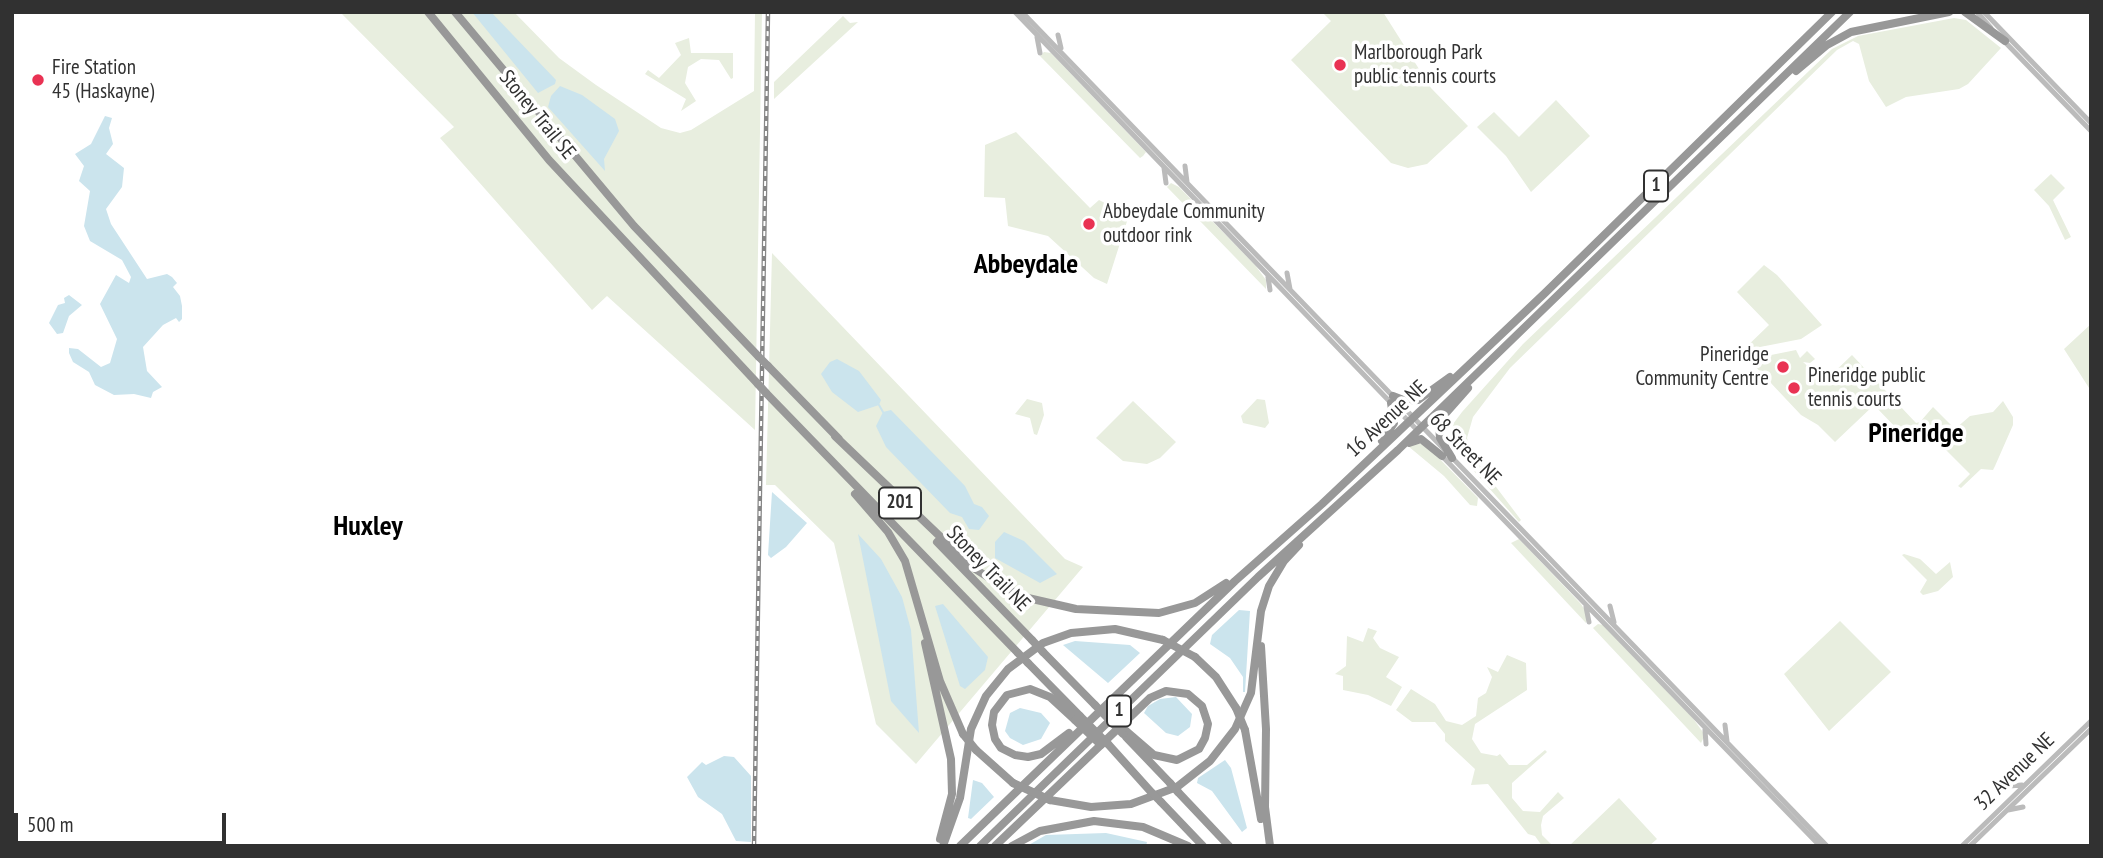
<!DOCTYPE html>
<style>
body{margin:0}
#map{position:relative;width:2103px;height:858px;overflow:hidden;background:#fff;font-family:"PT Sans Narrow",sans-serif}
canvas{display:block}
.frame{position:absolute;inset:0;border:14px solid #313131;pointer-events:none}
.scale{position:absolute;left:14px;top:813px;width:212px;height:32px;box-sizing:border-box;border:4px solid #313131;border-top:0;padding-left:9px;font-size:21px;line-height:24px;white-space:nowrap;color:#313131;-webkit-text-stroke:5px #fff;paint-order:stroke}
</style>
<div id="map">
<canvas width="2103" height="858"></canvas>
<div class="frame"></div>
<div class="scale">500 m</div>
</div>
<script>
const context = document.querySelector('canvas').getContext('2d');
context.lineJoin = 'round';
function paint(path, color) { context.fillStyle = color; context.fill(path, 'evenodd'); }
const shape = rows => new Path2D(rows.map(r => 'M' + r).join(''));
function strokePath(path, color, width, dash) { context.strokeStyle = color; context.lineWidth = width; context.lineCap = dash ? 'butt' : 'round'; context.setLineDash(dash || []); context.stroke(path); }
function drawText(font, color, halo, rows, align = 'center') {
  context.font = font + ' "PT Sans Narrow",sans-serif'; context.lineWidth = 7; context.setLineDash([]); context.textBaseline = 'middle'; context.strokeStyle = halo; context.fillStyle = color; for (const [text, x, y, turn = 0] of rows) {
    context.save(); context.translate(x, y); context.rotate((+turn || 0) * Math.PI / 180); context.textAlign = isNaN(turn) ? turn : align; if (halo) context.strokeText(text, 0, 0); context.fillText(text, 0, 0); context.restore();
  }
}
const green = shape([
 [340,12,514,12,559,58,596,85,661,128,680,133,691,130,754,91,755,12,762,12,755,430,607,296,592,310,440,138,454,127],
 [1322,12,1383,12,1431,88,1468,126,1427,164,1408,168,1391,163,1291,60,1331,21],
 [843,16,850,23,858,22,774,99,774,82],
 [1954,18,1966,20,2001,48,1968,84,1959,89,1906,97,1886,107,1869,81,1859,44,1853,41,1837,50,1510,368,1473,417,1467,438,1472,455,1521,520,1519,522,1473,470,1452,436,1453,424,1462,412,1523,344,1832,49,1858,36],
 [689,38,691,53,733,53,733,78,731,79,719,60,701,59,688,67,685,83,696,101,681,111,686,99,645,74,648,70,659,78,681,55,675,43],
 [1044,52,1051,53,1146,152,1143,156,1140,158,1040,56],
 [1556,100,1590,136,1531,192,1506,156,1477,127,1494,112,1519,137],
 [1016,132,1090,208,1099,200,1129,215,1107,284,1094,278,1048,236,1008,226,1005,198,984,197,985,145],
 [2051,174,2065,188,2053,200,2071,237,2065,240,2049,206,2034,190],
 [1171,183,1179,187,1255,265,1266,280,1266,289,1167,187],
 [772,253,1065,559,1083,567,916,764,876,724,834,543,775,485,766,485],
 [1764,265,1777,275,1822,325,1801,339,1760,347,1746,357,1741,352,1769,325,1737,292],
 [2091,324,2091,391,2064,349],
 [1796,350,1800,358,1807,351,1815,359,1810,363,1803,362,1813,371,1828,378,1852,355,1916,423,1920,422,1933,407,1955,429,1970,416,1993,412,2003,401,2013,417,2013,425,1995,466,1993,470,1981,469,1961,488,1958,486,1970,474,1929,433,1918,443,1906,430,1899,431,1874,405,1835,442,1818,425,1801,415,1752,363,1766,356],
 [1027,399,1042,403,1044,415,1037,435,1034,434,1030,418,1015,414],
 [1257,399,1265,400,1269,423,1265,428,1243,423,1241,416],
 [1133,401,1176,442,1160,458,1147,464,1123,461,1096,438],
 [1413,442,1426,445,1478,498,1477,506,1470,505,1444,476,1408,446],
 [1519,539,1581,604,1588,615,1586,623,1511,543],
 [1904,554,1920,559,1936,574,1950,562,1953,577,1938,591,1923,595,1920,592,1927,580,1902,555],
 [1840,621,1891,672,1829,731,1784,674],
 [1598,624,1603,625,1692,717,1705,735,1701,743,1593,628],
 [1368,628,1377,631,1373,638,1380,648,1399,657,1386,677,1402,687,1391,706,1368,695,1343,690,1343,676,1335,674,1346,666,1347,636,1363,642],
 [1507,655,1526,663,1527,690,1475,724,1472,739,1481,753,1497,756,1500,754,1509,765,1527,765,1545,750,1547,752,1512,783,1512,798,1523,811,1540,812,1558,792,1564,798,1543,816,1541,825,1542,835,1552,845,1558,846,1542,846,1535,836,1528,834,1488,784,1471,785,1475,769,1445,741,1445,734,1435,722,1412,722,1396,710,1411,689,1435,704,1446,721,1462,725,1476,716,1478,698,1486,693,1492,677,1487,667,1498,672],
 [1619,798,1657,839,1649,846,1569,846]
]);
const water = shape([
 [472,12,491,12,556,80,555,84,538,93],
 [560,86,582,95,615,119,619,131,604,159,605,171,548,107,551,96],
 [105,116,112,118,109,128,113,144,106,154,124,168,122,187,106,209,111,224,147,279,167,274,172,277,177,283,173,287,180,296,182,306,182,319,179,322,176,318,163,325,143,347,147,371,162,387,153,392,151,398,134,394,114,395,95,385,89,372,73,362,69,353,69,348,78,349,101,367,110,363,117,339,100,304,116,275,129,283,131,277,122,260,90,241,84,226,90,191,79,181,84,166,75,154,91,144],
 [69,295,82,305,69,316,63,333,57,334,49,323,58,305,65,303,64,298],
 [837,359,859,371,881,400,879,405,858,412,832,392,821,374,830,362],
 [891,410,965,486,974,504,982,507,989,516,979,530,969,529,962,517,950,513,886,447,876,426,883,412],
 [772,492,807,523,786,547,771,558,768,555],
 [1004,532,1024,541,1057,574,1040,583,995,558,995,542],
 [858,534,881,559,902,597,911,630,919,733,891,701],
 [943,604,988,657,985,670,965,689,960,686,935,606],
 [1239,610,1250,611,1245,692,1243,692,1243,677,1230,658,1210,644,1212,635],
 [1075,641,1130,645,1140,653,1108,683,1063,645],
 [1176,697,1192,714,1190,727,1178,736,1166,733,1144,713,1148,706,1160,699],
 [1020,708,1041,713,1050,723,1041,739,1023,745,1010,738,1005,731,1010,713],
 [724,756,734,757,751,776,751,842,736,841,722,814,698,797,687,777,702,762,706,765],
 [1225,760,1231,768,1247,828,1242,832,1212,791,1197,783,1198,778],
 [973,780,982,783,994,797,971,819,968,818],
 [1106,833,1147,842,1146,846,1027,846,1046,835]
]);
const stream = shape([
 [879,405,883,412]
]);
const secondary = shape([
 [1015,12,1418,431],
 [1022,12,1827,846],
 [1977,12,1991,28],
 [1984,12,2091,123],
 [1058,35,1061,48],
 [1037,37,1040,53],
 [2003,40,2091,131],
 [1185,166,1187,182],
 [1164,168,1166,183],
 [1287,273,1290,289],
 [1268,277,1270,290],
 [1440,454,1820,846],
 [1610,606,1614,622],
 [1586,607,1589,622],
 [1725,725,1727,741],
 [1705,730,1706,744],
 [2009,786,2022,785],
 [2008,810,2023,807],
 [1962,846,2091,721],
 [1970,846,2091,729]
]);
const highway = shape([
 [428,12,549,160,758,384],
 [455,12,634,226,759,357],
 [1965,12,2005,41],
 [1796,71,1827,45,1851,32,1949,12],
 [768,366,839,439],
 [766,393,1018,653],
 [1393,396,1406,401,1418,400,1450,377],
 [835,436,972,567,1005,588,1028,598,1076,609,1159,613,1195,603,1226,583],
 [1382,441,1394,423,1391,403],
 [1409,443,1421,439,1442,456],
 [1452,458,1440,438,1439,426,1445,414,1468,388],
 [855,494,888,532,905,561,940,681,963,734],
 [937,542,1032,640],
 [925,643,951,759,952,794,940,839],
 [1261,646,1266,729,1265,807,1270,846],
 [1043,652,1095,705],
 [1195,657,1216,677,1236,708],
 [1028,663,1080,716],
 [1245,730,1261,819],
 [1069,733,1041,754,1028,757,1015,755,1001,748,995,739,992,725,994,712,1007,695,1030,689,1050,697,1075,720],
 [1126,737,1170,783],
 [1108,744,1152,793],
 [976,750,1013,783],
 [1178,792,1229,846],
 [1050,800,1091,807,1131,804,1177,787,1210,761,1235,729,1251,693,1261,611,1269,586,1284,561,1299,545],
 [1161,802,1203,846],
 [943,846,960,798,971,729,986,696,1008,669,1043,643,1071,633,1115,629,1163,640],
 [960,846,1235,581,1322,504,1545,293,1832,12],
 [980,846,1258,577,1398,450,1850,12],
 [995,846,1150,698,1166,691,1188,694,1202,706,1208,724,1205,738,1199,749,1177,760,1154,755,1125,730],
 [1012,846,1040,831,1094,821,1143,827,1188,846]
]);
const rail = shape([
 [754,846,768,12]
]);
const highwayBridge = shape([
 [759,357,768,366],
 [758,384,766,393],
 [1032,640,1043,652],
 [1163,640,1195,657],
 [1018,653,1028,663],
 [1095,705,1123,734],
 [1236,708,1245,730],
 [1080,716,1108,744],
 [1075,720,1101,745],
 [963,734,976,750],
 [1013,783,1050,800],
 [1170,783,1178,792],
 [1152,793,1161,802]
]);
const markers = [
 [1340,65,7,"#e93253"],
 [38,80,7,"#e93253"],
 [1089,224,7,"#e93253"],
 [1783,367,7,"#e93253"],
 [1794,388,7,"#e93253"]
];
const shields = [
 [1656,186,24],
 [900,503,42],
 [1119,711,24]
];
const shieldNames = [
 ["1",1656,186],
 ["201",900,503],
 ["1",1119,711]
];
const poiNames = [
 ["Marlborough Park",1354,53],
 ["public tennis courts",1354,77],
 ["Fire Station",52,68],
 ["45 (Haskayne)",52,92],
 ["Abbeydale Community",1103,212],
 ["outdoor rink",1103,236],
 ["Pineridge",1769,355,"right"],
 ["Community Centre",1769,379,"right"],
 ["Pineridge public",1808,376],
 ["tennis courts",1808,400]
];
const streetNames = [
 ["Stoney Trail SE",537,115,51],
 ["16 Avenue NE",1387,419,-43],
 ["68 Street NE",1465,449,46],
 ["Stoney Trail NE",988,569,46],
 ["32 Avenue NE",2015,772,-44]
];
const districtNames = [
 ["Abbeydale",1026,265],
 ["Pineridge",1916,434],
 ["Huxley",368,527]
];
paint(green, '#e8eedf');
paint(water, '#cbe4ed');
strokePath(stream, '#cbe4ed', 2);
strokePath(secondary, '#bbb', 5);
strokePath(highway, '#989898', 8);
strokePath(rail, '#868686', 4.5);
strokePath(rail, '#fff', 2, [5]);
strokePath(highwayBridge, '#989898', 8);
for (const [x, y, r, color] of markers) { const dot = new Path2D(); dot.arc(x, y, r, 0, 2 * Math.PI); context.fillStyle = color; context.fill(dot); strokePath(dot, '#fff', 2.5); }
for (const [x, y, w] of shields) { const box = new Path2D(); box.roundRect(x - w / 2, y - 15.5, w, 31, 5); context.fillStyle = '#fff'; context.fill(box); strokePath(box, '#313131', 2); }
drawText('bold 19px', '#313131', null, shieldNames);
drawText('21px', '#313131', '#fff', poiNames, 'left');
drawText('21px', '#313131', '#fff', streetNames);
drawText('bold 28px', '#000', '#fff', districtNames);
</script>
